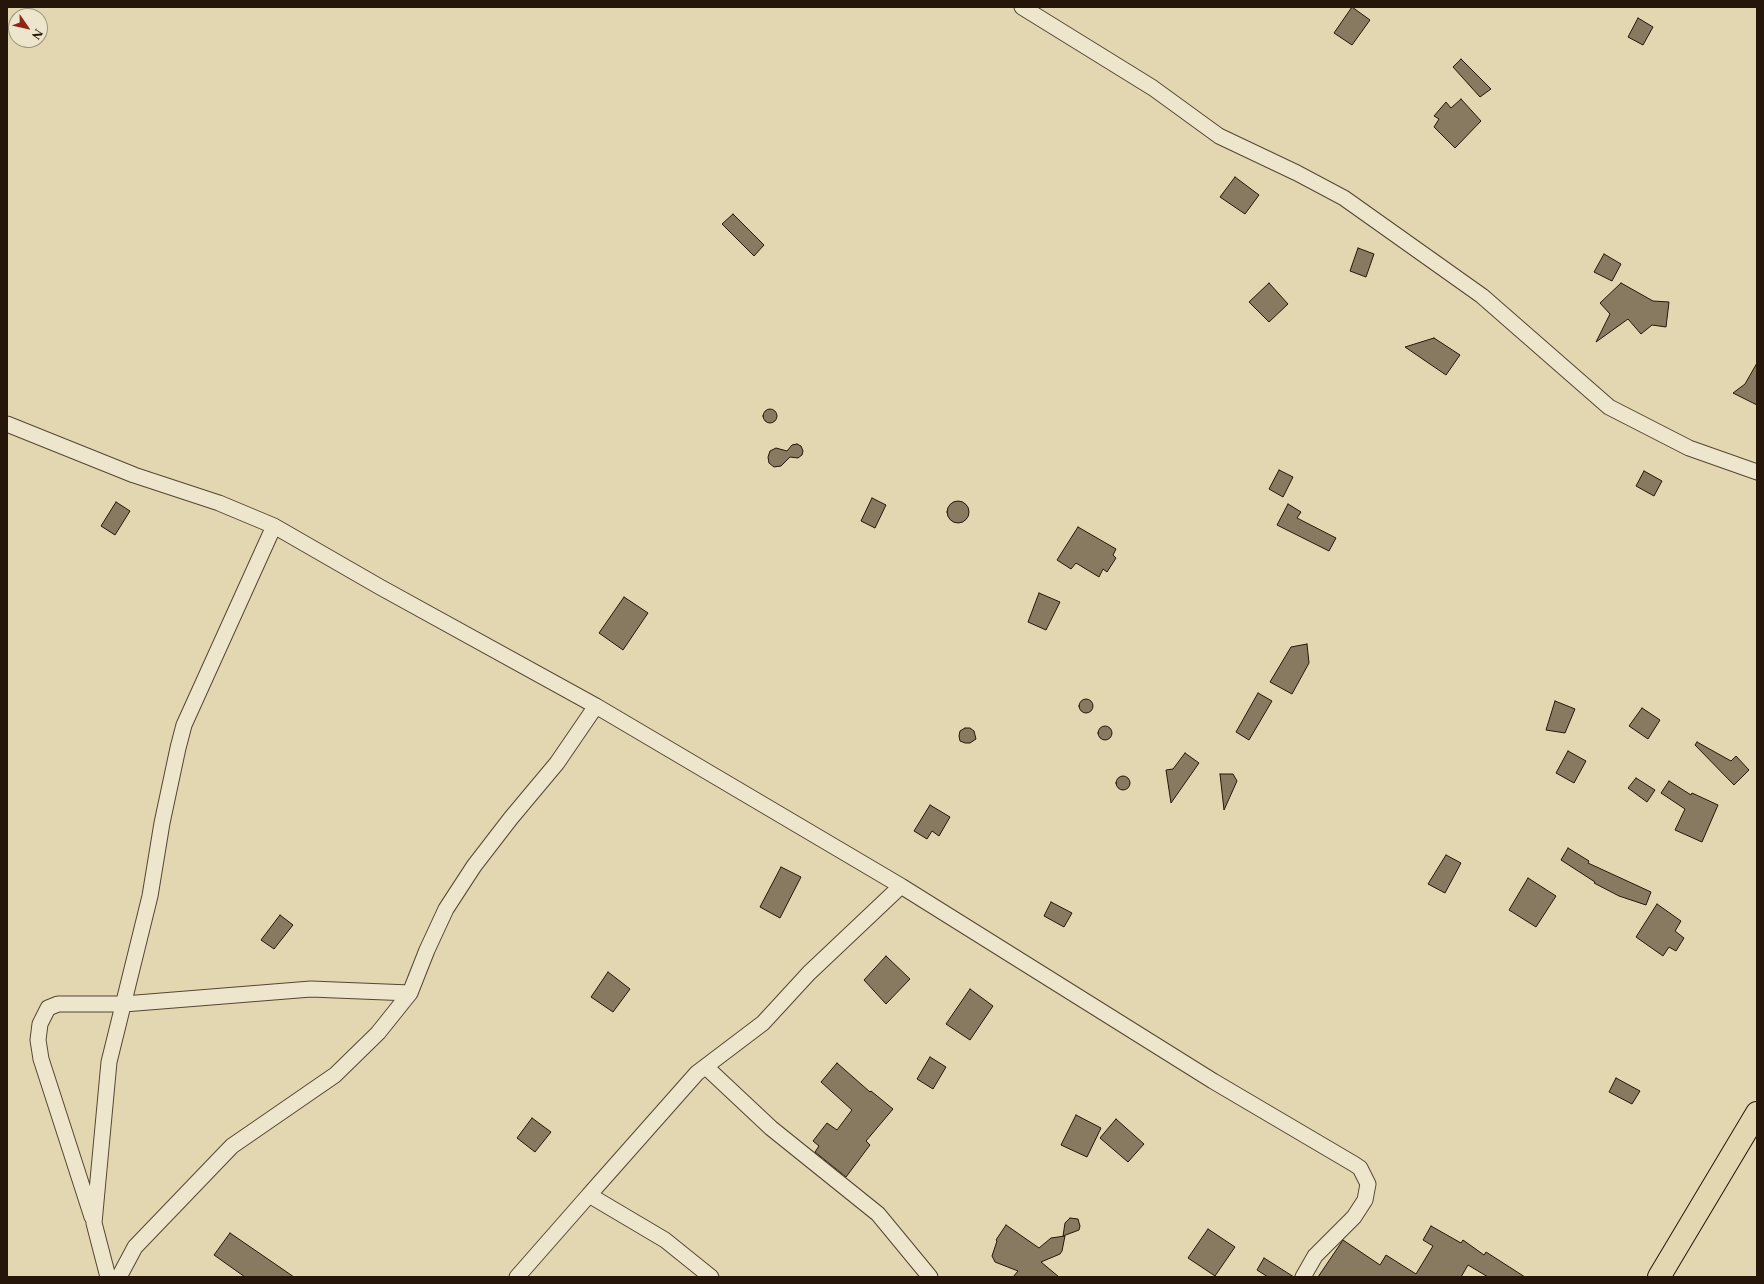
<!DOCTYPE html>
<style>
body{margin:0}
#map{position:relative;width:1764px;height:1284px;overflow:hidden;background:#e3d7b1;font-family:"Libre Caslon Text",serif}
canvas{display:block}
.frame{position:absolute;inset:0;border:8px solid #261609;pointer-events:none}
.north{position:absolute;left:8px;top:8px;width:40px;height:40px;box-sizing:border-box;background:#ede5cc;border:1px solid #9d927e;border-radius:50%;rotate:124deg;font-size:11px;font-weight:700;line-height:16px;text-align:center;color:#261609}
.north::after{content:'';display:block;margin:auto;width:14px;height:18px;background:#8f2418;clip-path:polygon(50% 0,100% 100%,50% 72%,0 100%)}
</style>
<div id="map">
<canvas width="1764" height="1284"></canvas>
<div class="frame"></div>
<div class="north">N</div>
</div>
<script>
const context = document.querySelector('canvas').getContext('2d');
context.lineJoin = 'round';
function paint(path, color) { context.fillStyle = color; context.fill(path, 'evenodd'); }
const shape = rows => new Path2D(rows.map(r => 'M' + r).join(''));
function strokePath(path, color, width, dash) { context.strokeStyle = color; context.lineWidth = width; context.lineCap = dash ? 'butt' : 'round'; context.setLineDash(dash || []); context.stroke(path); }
const building = shape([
 [1352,7,1370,20,1352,45,1334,33,1352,7],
 [1638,18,1653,27,1643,45,1628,37,1638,18],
 [1461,59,1491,89,1480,97,1453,67,1461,59],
 [1461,99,1481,121,1455,148,1434,127,1439,119,1434,116,1446,102,1451,108,1461,99],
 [1235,177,1259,195,1245,214,1220,197,1235,177],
 [733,214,764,245,754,256,722,224,733,214],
 [1358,248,1374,254,1366,277,1350,271,1358,248],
 [1604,254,1621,264,1612,281,1594,272,1604,254],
 [1269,283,1288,304,1269,322,1249,302,1269,283],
 [1621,283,1653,301,1669,302,1666,327,1652,325,1641,334,1628,319,1596,342,1610,314,1600,303,1621,283],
 [1434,338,1460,355,1446,375,1405,347,1434,338],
 [1757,363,1757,405,1733,393,1745,384,1757,363],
 '763 416a7 7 0 1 1 14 0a7 7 0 1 1-14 0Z',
 [797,444,801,446,803,451,802,455,798,458,790,457,781,466,774,467,769,463,768,457,770,451,776,448,787,451,792,445,797,444],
 [1279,470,1293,477,1283,497,1269,489,1279,470],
 [1644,471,1662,481,1654,496,1636,486,1644,471],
 [872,498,886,505,875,528,861,521,872,498],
 '947 512a11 11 0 1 1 22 0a11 11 0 1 1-22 0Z',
 [116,502,130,511,115,535,101,526,116,502],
 [1288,504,1301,512,1297,518,1336,538,1329,551,1277,525,1288,504],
 [1078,527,1116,549,1113,555,1116,558,1107,572,1103,569,1099,577,1076,563,1071,569,1057,560,1078,527],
 [1039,593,1060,602,1046,630,1028,622,1039,593],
 [624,597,648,613,623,650,599,633,624,597],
 [1307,644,1309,663,1292,694,1270,682,1291,647,1307,644],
 [1258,693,1272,701,1249,740,1236,732,1258,693],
 '1079 706a7 7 0 1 1 14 0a7 7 0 1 1-14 0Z',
 [1555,701,1575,709,1565,733,1546,730,1555,701],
 [1642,708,1660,720,1648,739,1629,726,1642,708],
 '1098 733a7 7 0 1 1 14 0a7 7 0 1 1-14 0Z',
 [965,728,970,728,974,731,976,739,970,743,965,743,960,741,959,736,960,731,965,728],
 [1697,742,1731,761,1736,756,1749,770,1734,785,1695,745,1697,742],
 [1568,751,1586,761,1574,783,1556,773,1568,751],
 [1185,753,1199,763,1171,803,1166,770,1173,769,1185,753],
 [1220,774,1233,774,1237,781,1224,810,1220,774],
 '1116 783a7 7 0 1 1 14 0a7 7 0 1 1-14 0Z',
 [1636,778,1655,790,1647,802,1628,788,1636,778],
 [1669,781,1691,795,1692,793,1718,805,1702,842,1675,830,1685,809,1661,793,1669,781],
 [930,805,950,817,939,836,932,831,927,839,914,831,930,805],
 [1568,848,1589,861,1588,863,1651,892,1646,905,1619,896,1594,883,1595,882,1561,860,1568,848],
 [1446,855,1461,863,1445,893,1428,884,1446,855],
 [781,867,801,877,780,918,760,907,781,867],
 [1528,878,1556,896,1536,927,1509,910,1528,878],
 [1051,902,1072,913,1064,927,1044,916,1051,902],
 [1657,904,1681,921,1675,931,1684,938,1676,951,1669,947,1663,956,1636,937,1657,904],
 [280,915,293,925,274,949,261,940,280,915],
 [886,956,910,979,886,1004,864,980,886,956],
 [608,972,630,989,613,1012,591,997,608,972],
 [970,989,993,1006,970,1040,946,1024,970,989],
 [930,1057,946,1067,933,1089,917,1079,930,1057],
 [837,1063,870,1092,871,1091,893,1109,866,1141,870,1145,846,1177,815,1152,819,1146,813,1141,827,1123,837,1130,852,1110,821,1082,837,1063],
 [1616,1078,1640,1091,1632,1104,1609,1092,1616,1078],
 [1076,1115,1101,1128,1087,1157,1061,1145,1076,1115],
 [532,1118,551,1132,535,1152,517,1138,532,1118],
 [1116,1119,1144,1144,1128,1162,1100,1138,1116,1119],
 [1070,1218,1078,1219,1080,1226,1079,1230,1063,1236,1065,1223,1070,1218],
 [1006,1225,1039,1248,1051,1238,1065,1236,1062,1251,1060,1254,1041,1262,1059,1277,1013,1277,1018,1271,995,1262,992,1256,997,1241,996,1240,1006,1225],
 [1431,1226,1461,1243,1463,1240,1484,1255,1486,1252,1525,1277,1488,1277,1468,1265,1461,1277,1318,1277,1343,1240,1380,1265,1386,1255,1416,1274,1433,1246,1423,1240,1431,1226],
 [1208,1229,1235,1247,1215,1276,1188,1258,1208,1229],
 [230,1233,294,1277,245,1277,214,1255,230,1233],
 [1264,1258,1294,1277,1268,1277,1257,1270,1264,1258]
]);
const minor = shape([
 [1022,7,1153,88,1219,136,1297,173,1344,198,1482,296,1609,407,1689,448,1757,472],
 [7,424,134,475,219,503,274,526,380,587,596,706,901,886,1213,1081,1354,1164,1360,1168,1368,1184,1365,1200,1354,1217,1315,1256,1303,1277],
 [706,1067,771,1128,878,1214,930,1277],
 [589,1195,697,1073,763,1023,809,973,901,886],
 [92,1217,41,1059,38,1040,40,1024,48,1008,58,1004,124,1004,311,989,410,993],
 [108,1277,94,1223,109,1062,150,896,162,823,178,748,184,725,274,526],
 [119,1277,135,1247,232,1146,335,1075,378,1033,410,993,427,950,446,909,474,866,511,818,557,763,596,706],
 [517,1277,589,1195,665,1240,711,1277]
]);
const trunk = shape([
 [1659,1277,1757,1113]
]);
paint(building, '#887a60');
strokePath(building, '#261609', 1);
strokePath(minor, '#554633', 17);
strokePath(trunk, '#261609', 24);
strokePath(minor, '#ede5cc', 15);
strokePath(trunk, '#e3d7b1', 22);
</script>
